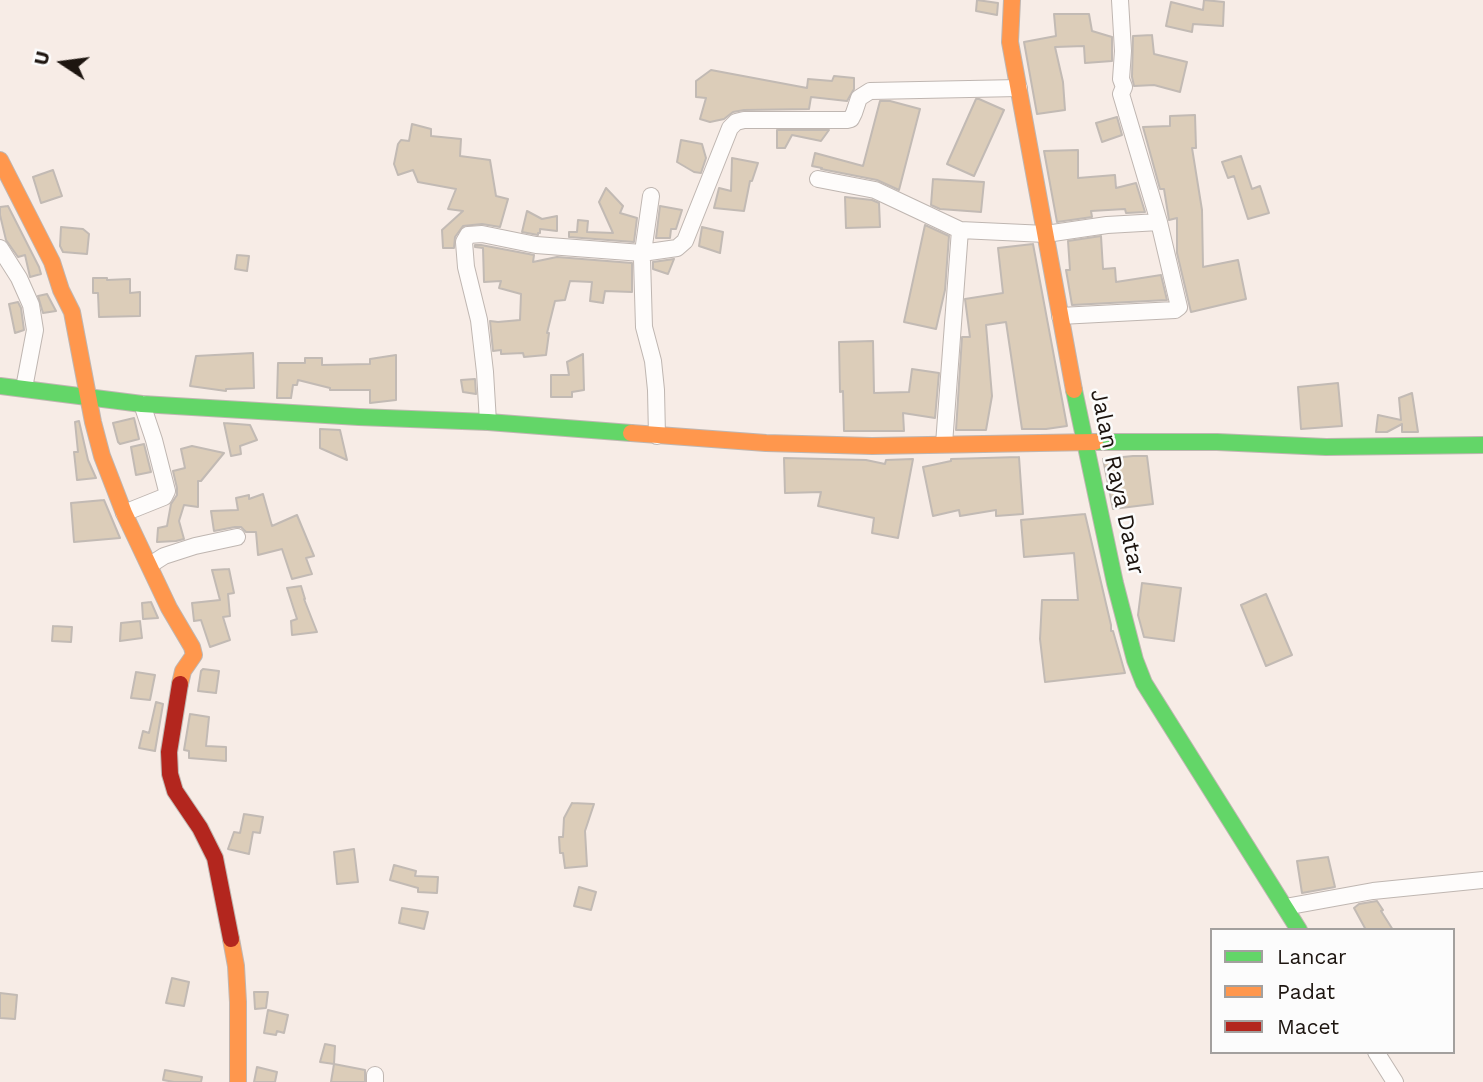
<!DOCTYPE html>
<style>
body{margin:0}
#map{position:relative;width:1483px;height:1082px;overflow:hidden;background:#f7ece6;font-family:"Work Sans",sans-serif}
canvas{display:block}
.legend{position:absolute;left:1210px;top:928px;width:245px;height:126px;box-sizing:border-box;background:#fcfcfc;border:2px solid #a3a09e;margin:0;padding:9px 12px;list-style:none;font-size:21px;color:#1d1510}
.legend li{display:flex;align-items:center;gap:14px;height:35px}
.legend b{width:35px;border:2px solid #a3a09e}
.north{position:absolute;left:28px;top:28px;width:70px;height:70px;-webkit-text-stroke:5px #fcfcfc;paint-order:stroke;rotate:283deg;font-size:19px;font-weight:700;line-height:28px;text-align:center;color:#1d1510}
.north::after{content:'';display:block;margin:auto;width:24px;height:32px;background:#1d1510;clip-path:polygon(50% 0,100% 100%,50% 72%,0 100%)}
</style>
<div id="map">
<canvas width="1483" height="1082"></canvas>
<ul class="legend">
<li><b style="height:9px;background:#63d668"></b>Lancar</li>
<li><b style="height:9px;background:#ff974d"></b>Padat</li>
<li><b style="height:9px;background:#b3261e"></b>Macet</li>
</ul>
<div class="north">U</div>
</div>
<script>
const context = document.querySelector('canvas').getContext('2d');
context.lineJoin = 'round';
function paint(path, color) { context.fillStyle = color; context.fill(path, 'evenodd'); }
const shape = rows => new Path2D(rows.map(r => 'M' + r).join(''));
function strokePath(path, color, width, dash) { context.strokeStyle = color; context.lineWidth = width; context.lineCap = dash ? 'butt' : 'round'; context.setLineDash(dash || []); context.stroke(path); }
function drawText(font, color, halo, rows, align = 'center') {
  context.font = font + ' "Work Sans",sans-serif'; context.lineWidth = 5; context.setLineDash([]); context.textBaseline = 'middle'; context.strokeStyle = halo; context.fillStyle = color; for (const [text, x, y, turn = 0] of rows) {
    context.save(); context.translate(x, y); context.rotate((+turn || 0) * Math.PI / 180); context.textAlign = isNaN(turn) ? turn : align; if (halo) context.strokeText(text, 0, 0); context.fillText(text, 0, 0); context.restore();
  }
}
const building = shape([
 [977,0,998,3,997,15,976,11,977,0],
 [1204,0,1224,2,1223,26,1193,24,1192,32,1166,26,1171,2,1203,10,1204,0],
 [1054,14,1089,14,1092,31,1112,37,1112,61,1085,63,1084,46,1055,47,1063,82,1065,110,1037,114,1024,42,1056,36,1054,14],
 [1152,35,1154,54,1187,62,1180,92,1154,85,1134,86,1132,77,1133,36,1152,35],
 [711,70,807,88,808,79,832,81,834,76,854,78,854,89,847,101,811,97,809,109,744,110,733,112,724,119,710,122,700,119,706,98,696,97,696,81,711,70],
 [976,99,979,99,1004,110,974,176,947,164,976,99],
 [880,101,890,101,920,109,899,190,877,180,821,169,822,168,812,166,815,153,863,166,880,101],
 [1195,115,1196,148,1192,148,1202,210,1203,267,1238,260,1246,299,1191,312,1177,253,1177,218,1169,220,1164,189,1160,189,1143,127,1170,126,1170,116,1195,115],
 [1117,117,1122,135,1102,142,1096,123,1117,117],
 [412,124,431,129,431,136,461,139,460,156,490,160,496,196,508,199,500,227,482,224,463,226,455,237,454,248,443,248,442,230,463,211,448,209,456,189,418,182,413,170,398,175,394,164,398,144,401,140,409,141,412,124],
 [777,130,829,130,821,141,792,135,785,148,777,148,777,130],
 [681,140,702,144,706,158,701,173,694,172,677,162,681,140],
 [1078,150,1078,178,1115,175,1116,188,1136,183,1145,212,1126,213,1125,209,1091,211,1092,217,1057,222,1044,151,1078,150],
 [1241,156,1252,189,1260,186,1269,213,1248,219,1234,176,1228,178,1222,162,1241,156],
 [732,158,758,163,752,181,750,181,744,211,714,208,719,188,731,191,732,158],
 [53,170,62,196,41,203,33,177,53,170],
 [933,179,984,182,981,212,940,209,931,205,933,179],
 [606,188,623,206,620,213,637,218,634,242,569,237,569,232,577,232,578,220,588,221,587,232,613,233,599,202,606,188],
 [845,197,872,200,879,203,880,227,846,228,845,197],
 [8,206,39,267,41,274,30,277,25,255,18,257,6,240,0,215,0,207,8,206],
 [660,206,682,210,676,229,671,229,670,238,656,238,660,206],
 [527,211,542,219,557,216,557,231,540,229,540,233,538,233,538,235,522,232,527,211],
 [925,225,949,236,945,290,936,329,904,322,925,225],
 [61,227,83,229,89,234,87,254,63,252,60,246,61,227],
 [702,227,723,232,720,253,699,246,702,227],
 [1101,236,1103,269,1115,268,1116,282,1161,275,1167,300,1072,305,1066,270,1070,270,1068,241,1101,236],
 [1033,244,1067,426,1046,429,1022,429,1006,322,986,325,992,396,986,430,956,430,962,337,970,337,965,299,1003,293,998,248,1033,244],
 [475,245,481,245,534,255,533,262,557,257,632,263,632,292,605,291,603,303,590,301,592,282,570,281,565,300,555,301,547,333,549,333,546,355,524,357,523,353,501,354,501,350,493,351,490,321,498,322,520,320,521,294,499,288,501,281,484,282,483,248,475,247,475,245],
 [237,255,249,256,247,271,235,269,237,255],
 [674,259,668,274,653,269,653,262,674,259],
 [93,278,107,278,107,280,130,279,130,293,140,292,140,316,99,317,98,293,93,293,93,278],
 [47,294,56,311,43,313,38,296,47,294],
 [18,302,21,308,24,330,15,333,9,304,18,302],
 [873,341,874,393,909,392,912,369,939,373,935,418,903,413,904,431,844,431,843,391,840,392,839,342,873,341],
 [253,353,254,388,226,389,226,391,190,386,196,356,253,353],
 [583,354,584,390,572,392,572,397,551,397,551,375,569,375,567,362,583,354],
 [396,355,396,400,370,403,370,390,330,390,330,388,298,380,297,385,293,385,291,398,277,398,278,363,305,363,305,358,322,358,322,365,370,364,370,359,396,355],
 [475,379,476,394,463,392,461,380,475,379],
 [1338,383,1342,426,1301,429,1298,387,1338,383],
 [1412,393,1418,432,1402,432,1402,424,1387,432,1376,432,1378,415,1401,420,1399,398,1412,393],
 [134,418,139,439,120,444,118,442,113,423,134,418],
 [79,421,88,460,96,478,77,480,74,452,78,452,75,422,79,421],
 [224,423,250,425,257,440,240,446,241,454,231,456,224,423],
 [320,429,340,430,347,460,320,448,320,429],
 [144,444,151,472,136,475,131,447,144,444],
 [192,446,224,453,201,481,198,481,198,507,184,505,179,521,184,539,176,541,157,542,158,528,167,526,171,504,177,495,177,488,173,471,185,468,181,449,192,446],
 [1133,456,1147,456,1153,504,1113,509,1103,459,1133,456],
 [1019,457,1023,514,996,516,996,510,960,516,959,510,933,516,923,467,951,461,951,459,1019,457],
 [784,458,866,460,885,464,886,460,913,459,898,538,872,533,874,518,818,506,821,492,785,493,784,458],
 [263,494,272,526,297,515,314,556,306,558,312,574,292,579,282,549,258,555,256,532,246,532,241,527,235,527,214,531,211,511,238,510,236,498,249,495,249,499,263,494],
 [104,500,120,538,74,542,71,503,104,500],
 [1085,514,1111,625,1111,631,1113,631,1125,673,1045,682,1040,639,1042,600,1078,600,1074,553,1024,557,1021,520,1085,514],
 [229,569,234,593,228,594,230,616,223,617,230,640,210,647,201,620,194,621,192,603,220,600,212,570,229,569],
 [1142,583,1181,588,1174,641,1144,637,1138,615,1142,583],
 [301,586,305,599,304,599,317,632,292,635,291,621,297,619,287,588,301,586],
 [1266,594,1292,655,1266,666,1241,605,1266,594],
 [151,602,158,618,143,619,142,603,151,602],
 [140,621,142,638,120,641,121,623,140,621],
 [53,626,72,627,71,642,52,641,53,626],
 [203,669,219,671,216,693,198,691,201,671,203,669],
 [136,672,155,675,150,700,131,698,136,672],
 [156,702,163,704,155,751,139,748,143,731,149,733,156,702],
 [190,714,209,717,206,746,226,747,226,761,189,758,189,751,184,750,190,714],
 [572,803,594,804,585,831,587,866,565,868,563,853,560,853,559,837,563,837,564,818,572,803],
 [244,814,263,817,260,833,253,832,249,854,228,849,234,832,240,833,244,814],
 [354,849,358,882,337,884,334,852,354,849],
 [1328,857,1335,887,1302,893,1297,861,1328,857],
 [394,865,416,871,415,876,438,877,437,893,418,892,418,888,390,880,394,865],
 [579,887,596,892,591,910,574,906,579,887],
 [1377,901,1383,910,1381,911,1393,930,1366,930,1354,908,1359,904,1377,901],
 [402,908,428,912,424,929,399,923,402,908],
 [172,978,189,982,184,1006,166,1003,172,978],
 [254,992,268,992,266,1008,255,1009,254,992],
 [0,993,17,995,15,1019,0,1018,0,993],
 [268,1010,288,1015,284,1033,277,1031,276,1035,264,1033,268,1010],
 [325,1044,335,1046,334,1064,320,1062,325,1044],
 [334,1064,365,1070,365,1082,331,1082,334,1064],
 [257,1067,277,1072,275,1082,254,1082,257,1067],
 [165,1070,202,1077,201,1082,174,1082,163,1080,165,1070]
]);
const street = shape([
 [818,179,875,190,960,230,1046,234,1107,225,1159,222],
 [651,196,642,259,644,327,653,361,656,390,657,436],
 [0,248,19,278,31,305,35,330,24,388],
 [1060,316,1175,310,1179,307,1159,222,1121,94,1124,87,1121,79,1123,51,1120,0],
 [488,422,485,372,479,320,466,267,464,242,468,235,482,234,536,245,642,253,677,248,685,241,730,128,736,122,744,120,847,120,851,119,854,113,859,98,870,91,1019,88],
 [944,444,960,230],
 [124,513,164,497,167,491,154,440,142,404],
 [150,565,164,556,195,546,237,537],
 [1285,907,1373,891,1483,880],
 [1376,1052,1395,1082],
 [375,1082,375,1075]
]);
const fast = shape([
 [0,386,142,404,359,417,488,422,631,433],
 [1074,390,1115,583,1135,660,1144,683,1299,930],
 [1095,442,1217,442,1326,447,1483,445]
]);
const slow = shape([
 [1012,0,1010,42,1074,390],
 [0,160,52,262,61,290,72,312,93,422,102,456,124,513,169,608,192,647,194,655,183,671,180,684],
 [631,433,766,443,872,446,1095,442],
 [231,939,236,966,238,1002,238,1082]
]);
const jam = shape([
 [180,684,169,752,170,774,175,791,200,828,215,858,231,939]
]);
const streetNames = [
 ["Jalan Raya Datar",1117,482,78]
];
paint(building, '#dccdb9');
strokePath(building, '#c2bab4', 2);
strokePath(street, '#bfb6b1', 18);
strokePath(fast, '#bfb6b1', 18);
strokePath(slow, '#bfb6b1', 18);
strokePath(jam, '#bfb6b1', 18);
strokePath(street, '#fefcfb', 16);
strokePath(fast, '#63d668', 16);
strokePath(slow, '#ff974d', 16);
strokePath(jam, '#b3261e', 16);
drawText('23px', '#1d1510', '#fcfcfc', streetNames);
</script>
